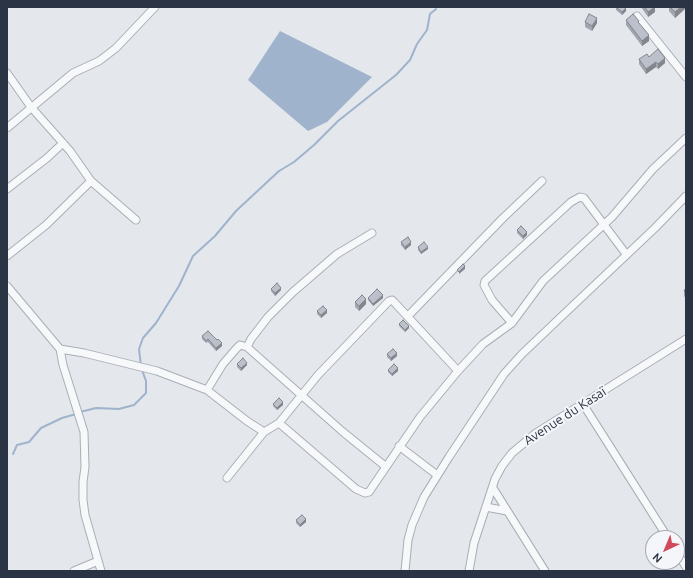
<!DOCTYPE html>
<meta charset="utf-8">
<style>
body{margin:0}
#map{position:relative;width:693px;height:578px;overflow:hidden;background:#e4e7ec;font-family:Ubuntu,sans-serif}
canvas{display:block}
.frame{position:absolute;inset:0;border:8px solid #2b3445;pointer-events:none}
.north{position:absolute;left:645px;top:530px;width:40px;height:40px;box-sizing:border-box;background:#f4f6f9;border:1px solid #a4a8b1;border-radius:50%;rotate:224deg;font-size:11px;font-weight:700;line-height:16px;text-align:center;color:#2b3445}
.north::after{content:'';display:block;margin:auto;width:14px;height:18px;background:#d1495b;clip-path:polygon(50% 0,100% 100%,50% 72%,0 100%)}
</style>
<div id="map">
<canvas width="693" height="578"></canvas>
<div class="frame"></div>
<div class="north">N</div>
</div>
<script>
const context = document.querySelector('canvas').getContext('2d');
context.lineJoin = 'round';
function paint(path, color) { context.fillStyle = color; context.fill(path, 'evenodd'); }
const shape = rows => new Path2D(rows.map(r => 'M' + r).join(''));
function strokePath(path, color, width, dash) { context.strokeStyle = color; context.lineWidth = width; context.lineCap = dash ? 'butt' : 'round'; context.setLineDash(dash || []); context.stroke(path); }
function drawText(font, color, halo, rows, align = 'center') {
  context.font = font + ' Ubuntu,sans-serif'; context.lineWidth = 4; context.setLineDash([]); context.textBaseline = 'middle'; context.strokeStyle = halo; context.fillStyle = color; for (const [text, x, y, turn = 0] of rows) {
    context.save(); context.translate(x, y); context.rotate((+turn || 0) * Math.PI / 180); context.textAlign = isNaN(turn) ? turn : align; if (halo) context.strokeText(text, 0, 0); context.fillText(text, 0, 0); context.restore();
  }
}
const water = shape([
 [280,31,372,77,327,122,308,131,248,80]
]);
const stream = shape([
 [141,366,139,349,143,338,156,323,179,286,193,256,215,236,236,211,279,171,294,162,314,145,338,121,396,75,410,60,417,44,427,30,430,14,436,9],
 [80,412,96,408,119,409,134,405,146,393,146,381,142,370],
 [13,454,17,445,29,442,41,428,62,418,76,414]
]);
const street = shape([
 [637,16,686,77],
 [7,73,31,107,70,151,91,181,136,220],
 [7,128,73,73,99,61,107,55,116,48,155,7],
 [7,189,47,158,63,143],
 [7,256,46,225,91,181],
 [7,286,60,349,63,365,84,432,85,467,83,482,83,500,85,515,101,571],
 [408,316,503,218,542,181],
 [512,323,492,300,484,285,485,281,571,202,580,197,584,198,626,254],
 [247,347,251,339,268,317,293,292,337,254,372,233],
 [60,349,84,353,157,371,207,390,247,421,264,432],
 [207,390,223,364,236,349,240,345,247,347,343,432,385,466],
 [583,404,668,538],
 [279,423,356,489,365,493,369,492,420,417,458,371,483,344,512,323,543,281,612,217,653,169,686,138],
 [399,446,437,475],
 [227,478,264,432,279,423,318,375,389,301,392,300,395,303,458,371],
 [493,488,545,571],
 [486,507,507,511],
 [677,552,686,567],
 [74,571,98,561],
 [405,571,408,540,412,525,424,497,449,457,504,374,522,354,563,315,655,228,686,196],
 [469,571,474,543,495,479,502,466,512,453,536,433,686,339]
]);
const wall = shape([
 [616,7,626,11,622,15,616,10],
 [641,7,655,7,655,12,648,17],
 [669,7,686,7,686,8,675,18,669,11],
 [626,20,639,23,649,41,642,46,626,25],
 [585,22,597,23,592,31,585,27],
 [649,57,665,63,658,69,656,67,646,74,639,64,639,59],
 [517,230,527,235,523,239,517,233],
 [401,242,411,245,405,250,401,245],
 [418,247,428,249,421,254,418,250],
 [271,289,281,290,275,296,271,291],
 [686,289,686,299,684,296,684,290],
 [368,298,383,298,373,306,368,300],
 [355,302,366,304,359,311,355,307],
 [317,311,327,313,321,318,317,314],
 [399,324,409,328,405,332,399,326],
 [202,336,217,340,222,346,216,351,208,342,206,343,202,339],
 [387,354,397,356,391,361,387,357],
 [237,364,247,365,241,371,237,367],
 [388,370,398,371,392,376,388,372],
 [273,404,283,405,277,410,273,406],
 [296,520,306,522,300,527,296,523]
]);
const shadedWall = shape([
 [655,7,655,12,648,17,648,12],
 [681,7,686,7,686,8,675,18,675,12],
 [626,8,626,11,622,15,622,12],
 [597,18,597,23,592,31,592,26],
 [649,35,649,41,642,46,642,41],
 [665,58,665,63,658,69,658,64],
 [656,62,656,67,646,74,646,69],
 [527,232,527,235,523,239,523,236],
 [411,242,411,245,405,250,405,247],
 [428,247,428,249,421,254,421,252],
 [465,266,465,269,459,274,459,272],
 [281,288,281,290,275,296,275,293],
 [383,295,383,298,373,306,373,304],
 [366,299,366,304,359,311,359,306],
 [327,310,327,313,321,318,321,315],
 [409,326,409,328,405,332,405,330],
 [222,343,222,346,216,351,216,348],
 [397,353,397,356,391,361,391,358],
 [247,363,247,365,241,371,241,368],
 [398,368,398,371,392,376,392,374],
 [283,402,283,405,277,410,277,408],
 [306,519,306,522,300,527,300,525]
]);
const building = shape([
 [616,7,624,7,626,8,622,12,616,7],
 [645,7,655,7,648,12,645,7],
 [670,7,681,7,675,12,670,7],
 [589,14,597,18,592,26,585,22,589,14],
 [633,14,639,21,638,22,649,35,642,41,626,20,633,14],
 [658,49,665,58,658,64,656,62,646,69,639,59,647,54,649,57,658,49],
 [521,226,527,232,523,236,517,230,521,226],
 [408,237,411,242,405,247,401,242,408,237],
 [424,242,428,247,421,252,418,247,424,242],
 [463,264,465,266,459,272,457,270,463,264],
 [277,283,281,288,275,293,271,289,277,283],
 [377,289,383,295,373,304,368,298,377,289],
 [686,289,686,294,684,290,686,289],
 [362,295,366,299,359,306,355,302,362,295],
 [323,306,327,310,321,315,317,311,323,306],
 [403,320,409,326,405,330,399,324,403,320],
 [208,331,217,340,218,339,222,343,216,348,208,339,206,341,202,336,208,331],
 [393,349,397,353,391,358,387,354,393,349],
 [243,358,247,363,241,368,237,364,243,358],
 [394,364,398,368,392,374,388,370,394,364],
 [279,398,283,402,277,408,273,404,279,398],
 [302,515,306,519,300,525,296,520,302,515]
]);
const streetNames = [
 ["Avenue du Kasaï",565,416,-33]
];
paint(water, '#9fb4cc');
strokePath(stream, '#9fb4cc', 2);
strokePath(street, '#a9aeb7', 9);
strokePath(street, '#f7f8fa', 7);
paint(wall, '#a1a5ae');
paint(shadedWall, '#83868d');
paint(building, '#bbc0ca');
strokePath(building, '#83868d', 1);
drawText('13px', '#2b3445', '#f4f6f9', streetNames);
</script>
